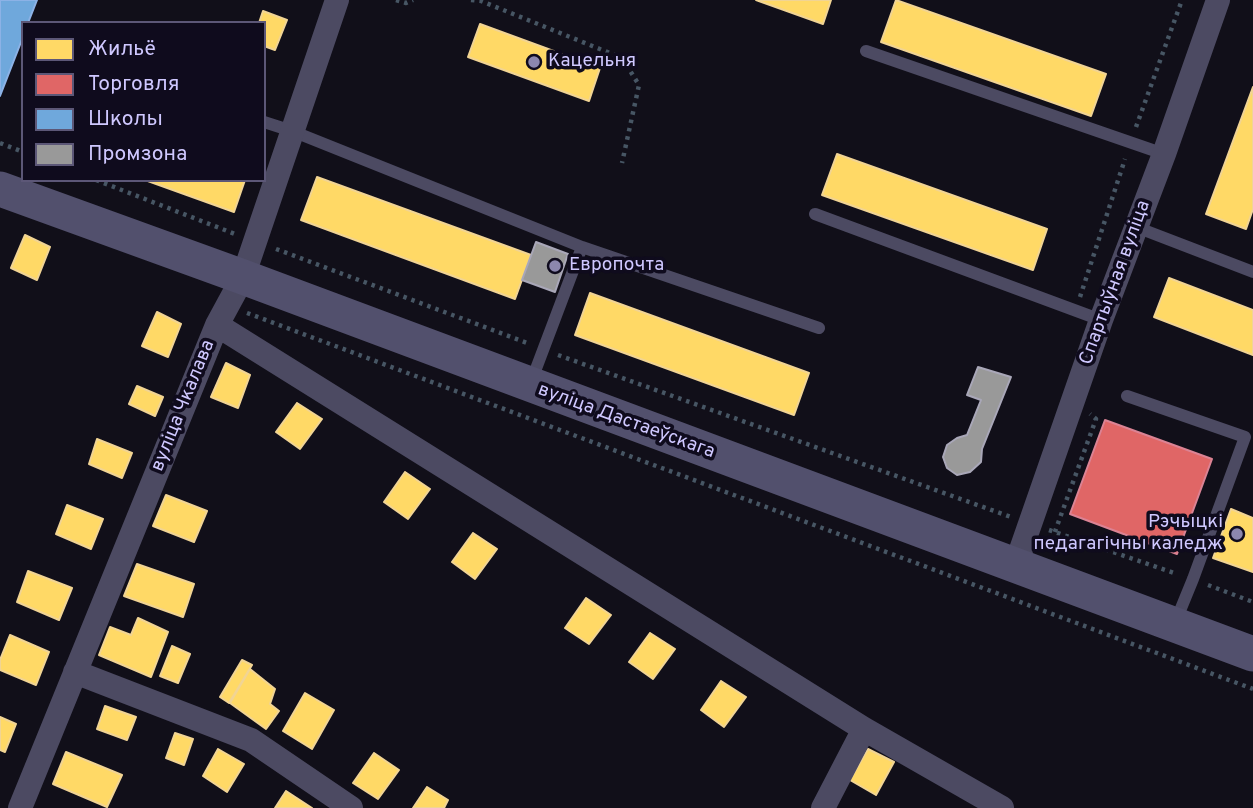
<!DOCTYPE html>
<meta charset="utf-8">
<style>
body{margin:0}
#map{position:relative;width:1253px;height:808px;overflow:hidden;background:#110f19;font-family:Overpass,sans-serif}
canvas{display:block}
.legend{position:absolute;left:21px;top:21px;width:245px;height:161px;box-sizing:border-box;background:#0f0b1d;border:2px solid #5c5777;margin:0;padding:9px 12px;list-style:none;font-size:21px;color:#cfc8ff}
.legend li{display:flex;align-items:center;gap:14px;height:35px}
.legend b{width:35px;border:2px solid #5c5777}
</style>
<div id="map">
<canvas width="1253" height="808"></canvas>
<ul class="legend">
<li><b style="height:19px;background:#ffd966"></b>Жильё</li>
<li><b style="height:19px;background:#e06666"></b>Торговля</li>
<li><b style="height:19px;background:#6fa8dc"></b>Школы</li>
<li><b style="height:19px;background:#999"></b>Промзона</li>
</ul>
</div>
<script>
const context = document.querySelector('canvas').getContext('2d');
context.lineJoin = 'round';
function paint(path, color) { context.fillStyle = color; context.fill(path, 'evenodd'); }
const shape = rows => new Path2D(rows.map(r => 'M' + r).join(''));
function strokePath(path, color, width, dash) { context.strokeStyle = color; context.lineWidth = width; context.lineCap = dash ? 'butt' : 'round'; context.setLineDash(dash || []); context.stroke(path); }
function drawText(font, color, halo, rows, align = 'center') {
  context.font = font + ' Overpass,sans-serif'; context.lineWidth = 7; context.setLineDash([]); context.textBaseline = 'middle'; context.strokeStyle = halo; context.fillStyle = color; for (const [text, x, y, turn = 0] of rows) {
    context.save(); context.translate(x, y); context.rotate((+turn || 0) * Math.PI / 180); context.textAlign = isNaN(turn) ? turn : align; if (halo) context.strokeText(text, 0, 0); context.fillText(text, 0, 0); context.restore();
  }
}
const homes = shape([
 [756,0,831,0,823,24,756,0],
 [896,0,1106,74,1091,116,881,42,896,0],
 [263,11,287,20,275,50,264,46,264,23,259,23,263,11],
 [480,24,600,68,589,101,468,57,480,24],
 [1253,87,1253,209,1246,229,1206,214,1253,87],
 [837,154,1047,229,1033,270,822,195,837,154],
 [317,177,531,255,515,299,301,220,317,177],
 [145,180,245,180,234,212,145,180],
 [25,235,50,247,37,280,11,268,25,235],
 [1169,278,1253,310,1253,355,1154,317,1169,278],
 [590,293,809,373,794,415,575,335,590,293],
 [157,312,181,324,168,357,142,346,157,312],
 [226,363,250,375,238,408,211,397,226,363],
 [137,386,163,397,155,416,129,404,137,386],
 [297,403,322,419,300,449,276,432,297,403],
 [97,439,132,453,122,478,89,464,97,439],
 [405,472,430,489,408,519,384,502,405,472],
 [166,495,207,511,194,542,153,526,166,495],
 [67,505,103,519,91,549,56,534,67,505],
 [1231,509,1253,518,1253,572,1213,558,1231,509],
 [473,533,497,549,475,579,452,562,473,533],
 [137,564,194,584,183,617,124,596,137,564],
 [28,571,72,588,59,620,17,602,28,571],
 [586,598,611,615,589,644,565,628,586,598],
 [138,618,168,632,151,677,99,655,110,627,131,635,138,618],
 [650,633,675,649,653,679,629,662,650,633],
 [10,635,49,652,36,685,0,670,0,660,10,635],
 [172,646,190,654,178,683,160,676,172,646],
 [242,660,252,665,229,703,220,697,242,660],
 [250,669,275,689,270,704,279,711,266,729,230,703,250,669],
 [721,681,746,697,724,727,701,710,721,681],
 [305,693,334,710,312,749,283,731,305,693],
 [105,706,136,717,127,740,97,729,105,706],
 [0,717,16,724,5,752,0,750,0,717],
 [175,733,193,739,184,765,166,758,175,733],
 [218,749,244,764,227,792,203,776,218,749],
 [868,749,894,762,876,795,850,780,868,749],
 [66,752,122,775,107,807,53,784,66,752],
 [374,753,399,770,378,799,353,783,374,753],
 [427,787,448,800,444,808,413,808,427,787],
 [286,791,312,808,275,808,286,791]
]);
const shops = shape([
 [1105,420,1212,459,1177,554,1070,514,1105,420]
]);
const schools = shape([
 [0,0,37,0,28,23,23,23,23,37,0,96,0,0]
]);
const industry = shape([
 [536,242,568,254,555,292,522,280,536,242],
 [978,367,1011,377,982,449,981,462,970,472,957,475,947,468,943,457,947,445,957,438,967,435,981,400,967,395,978,367]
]);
const path = shape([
 [396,0,406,3,413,0],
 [471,0,481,1,622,58,639,85,622,163],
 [1136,127,1182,0],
 [0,143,23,152],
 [96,180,235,234],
 [276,249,530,344],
 [1080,297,1125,159],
 [247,313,1253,689],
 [558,355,1011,517],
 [1049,530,1177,574],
 [1049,548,1096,419,1090,414],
 [1208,585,1253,602]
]);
const lane = shape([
 [866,51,1164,154],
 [264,122,292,131,582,247],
 [815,214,1101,320],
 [1136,227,1253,272],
 [531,382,582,247,819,328],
 [1127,396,1245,437,1193,579,1175,623]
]);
const street = shape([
 [217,325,864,729,1002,808],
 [1015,567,1101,320,1164,154,1218,0],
 [75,672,251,740,351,808],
 [20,808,217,325,243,277,337,0],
 [823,808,864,729]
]);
const secondary = shape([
 [0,189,243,277,1253,654]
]);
const markers = [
 [534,62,7,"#8c87ae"],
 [555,266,7,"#8c87ae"],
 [1237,534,7,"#8c87ae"]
];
const poiNames = [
 ["Кацельня",548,62],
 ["Европочта",569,266],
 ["Рэчыцкі",1223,523,"right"],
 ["педагагічны каледж",1223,545,"right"]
];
const streetNames = [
 ["Спартыўная вуліца",1116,283,-70],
 ["вуліца Чкалава",184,406,-68],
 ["вуліца Дастаеўскага",626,422,20]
];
paint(homes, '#ffd966');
strokePath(homes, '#f1d494', 2);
paint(shops, '#e06666');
strokePath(shops, '#db8394', 2);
paint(schools, '#6fa8dc');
strokePath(schools, '#8cb2e6', 2);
paint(industry, '#999');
strokePath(industry, '#a9a7b8', 2);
strokePath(path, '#475664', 4.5, [3.5, 5]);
strokePath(lane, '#4c4a62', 12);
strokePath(street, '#4c4a62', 24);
strokePath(secondary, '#52506d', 35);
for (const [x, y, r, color] of markers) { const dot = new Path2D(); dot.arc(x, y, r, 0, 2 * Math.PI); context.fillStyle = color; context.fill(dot); strokePath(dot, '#0f0b1d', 2.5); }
drawText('19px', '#cfc8ff', '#0f0b1d', poiNames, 'left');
drawText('19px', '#cfc8ff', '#0f0b1d', streetNames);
</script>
